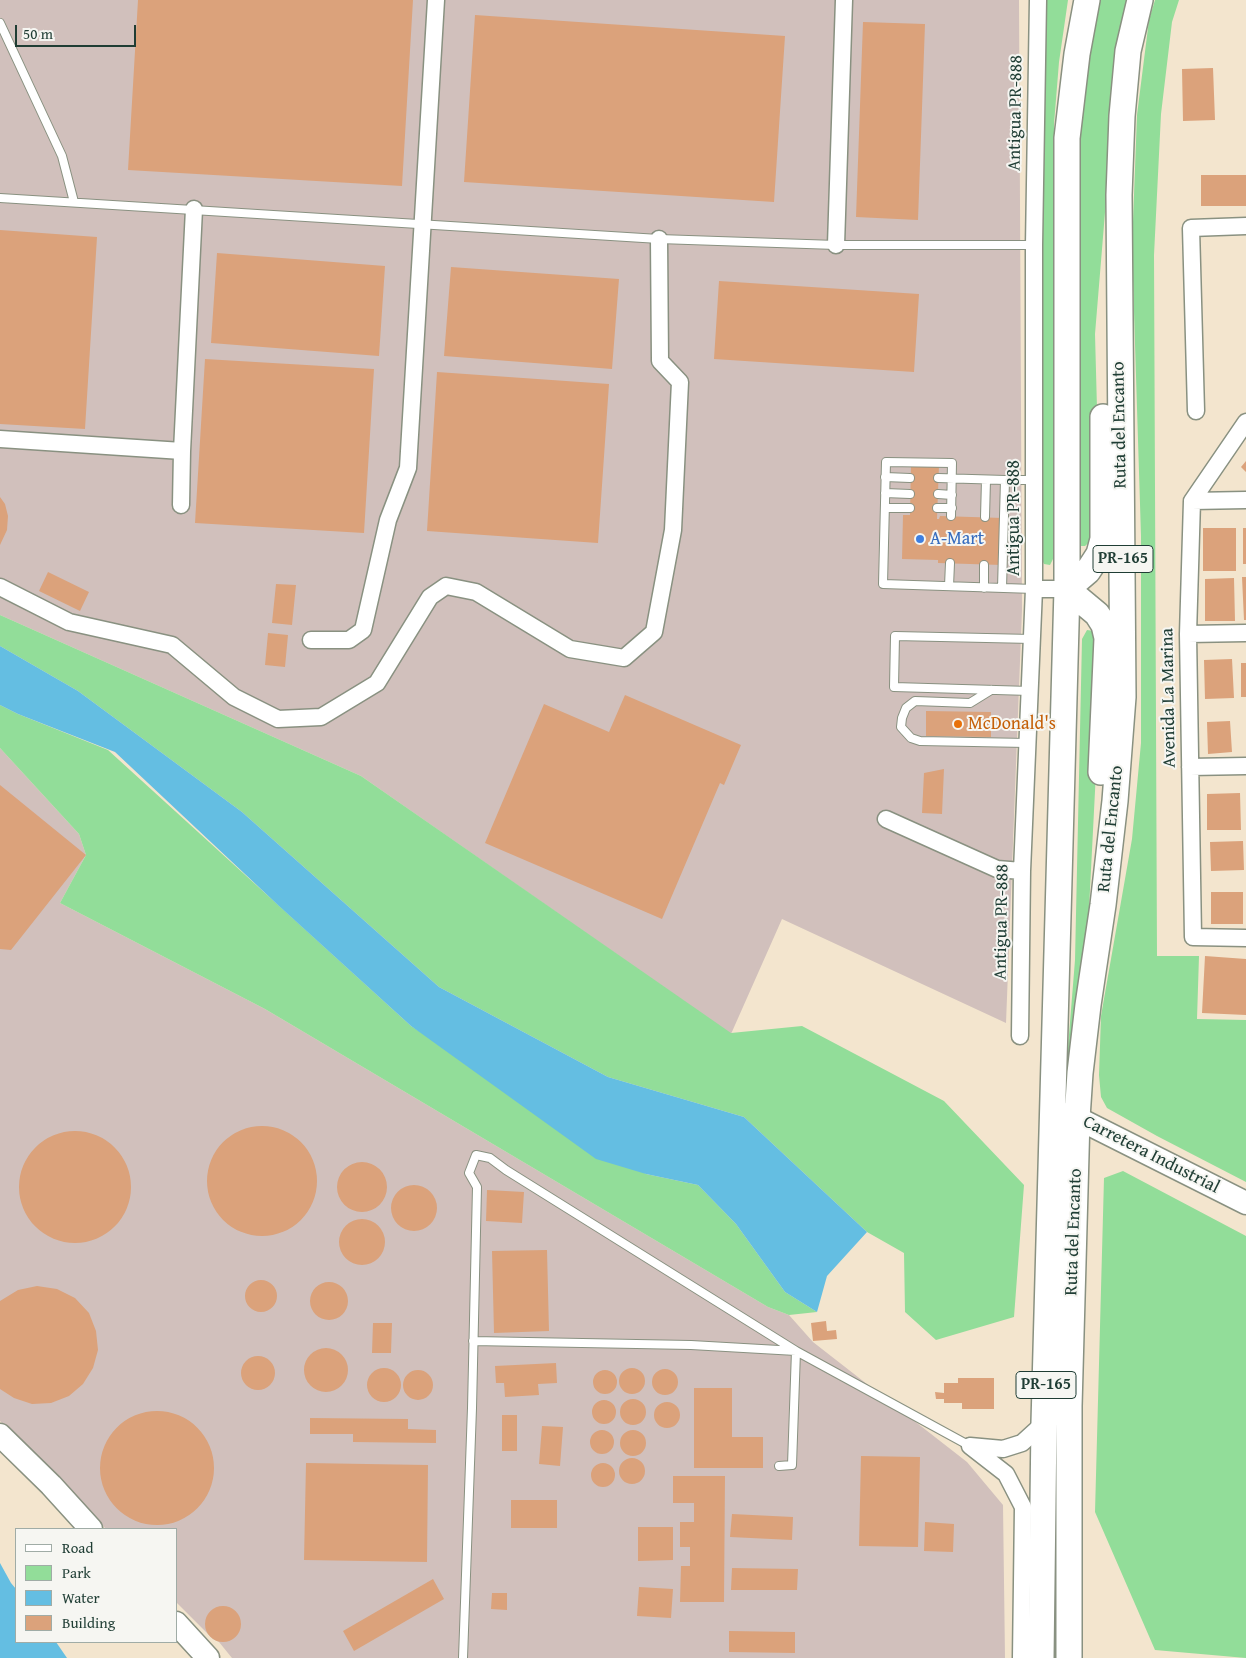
<!DOCTYPE html>
<style>
body{margin:0}
#map{position:relative;width:1246px;height:1658px;overflow:hidden;background:#f3e5ce;font-family:"Gentium Book Plus",serif}
canvas{display:block}
.legend{position:absolute;left:15px;top:1528px;width:162px;height:115px;box-sizing:border-box;background:#f6f6f2;border:1px solid #a0aca6;margin:0;padding:6px 9px;list-style:none;font-size:15px;color:#1f3d34}
.legend li{display:flex;align-items:center;gap:10px;height:25px}
.legend b{width:25px;border:1px solid #a0aca6}
.scale{position:absolute;left:15px;top:25px;width:121px;height:22px;box-sizing:border-box;border:2px solid #1f3d34;border-top:0;padding-left:6px;font-size:15px;line-height:18px;white-space:nowrap;color:#1f3d34;-webkit-text-stroke:4px #f6f6f2;paint-order:stroke}
</style>
<div id="map">
<canvas width="1246" height="1658"></canvas>
<ul class="legend">
<li><b style="height:6px;background:#fff"></b>Road</li>
<li><b style="height:14px;background:#92dd99"></b>Park</li>
<li><b style="height:14px;background:#64bee2"></b>Water</li>
<li><b style="height:14px;background:#dba27b"></b>Building</li>
</ul>
<div class="scale">50 m</div>
</div>
<script>
const context = document.querySelector('canvas').getContext('2d');
context.lineJoin = 'round';
function paint(path, color) { context.fillStyle = color; context.fill(path, 'evenodd'); }
const shape = rows => new Path2D(rows.map(r => 'M' + r).join(''));
function strokePath(path, color, width, dash) { context.strokeStyle = color; context.lineWidth = width; context.lineCap = dash ? 'butt' : 'round'; context.setLineDash(dash || []); context.stroke(path); }
function drawText(font, color, halo, rows, align = 'center') {
  context.font = font + ' "Gentium Book Plus",serif'; context.lineWidth = 4; context.setLineDash([]); context.textBaseline = 'middle'; context.strokeStyle = halo; context.fillStyle = color; for (const [text, x, y, turn = 0] of rows) {
    context.save(); context.translate(x, y); context.rotate((+turn || 0) * Math.PI / 180); context.textAlign = isNaN(turn) ? turn : align; if (halo) context.strokeText(text, 0, 0); context.fillText(text, 0, 0); context.restore();
  }
}
const industrial = shape([
 [0,0,1019,0,1022,610,1006,1023,782,919,731,1034,361,776,0,615],
 [0,748,79,834,86,855,60,903,265,1009,768,1307,789,1315,813,1342,967,1462,1003,1505,1005,1658,232,1658,219,1642,213,1639,176,1602,176,1529,106,1529,0,1421]
]);
const green = shape([
 [1045,0,1068,0,1059,62,1054,124,1053,559,1050,565,1044,564,1041,558,1042,126],
 [1097,0,1128,0,1110,152,1095,334,1100,521,1093,539,1085,546,1080,546,1073,227,1079,96],
 [1155,0,1179,0,1172,22,1161,114,1154,255,1157,956,1199,956,1197,1019,1246,1020,1246,1182,1157,1136,1107,1108,1101,1097,1099,1075,1101,1016,1132,839,1141,743,1141,536,1132,248,1137,115,1149,20],
 [0,615,361,776,731,1033,802,1026,944,1101,1024,1185,1014,1317,936,1340,905,1312,904,1253,867,1232,744,1117,608,1077,439,987,242,812,78,691,0,646],
 [1087,630,1094,631,1100,693,1086,968,1069,1086,1066,1081,1066,1072,1075,960,1082,639],
 [0,705,18,714,108,750,411,1026,646,1174,698,1185,736,1224,785,1292,817,1312,789,1315,768,1307,265,1009,60,903,86,855,79,834,0,748],
 [1123,1171,1246,1236,1246,1658,1155,1650,1095,1512,1104,1178]
]);
const water = shape([
 [0,646,78,691,242,812,439,987,608,1077,744,1117,867,1232,827,1276,817,1312,785,1292,736,1224,698,1185,646,1174,596,1159,411,1026,279,906,115,752,18,714,0,705],
 [0,1563,11,1583,16,1589,16,1642,56,1642,67,1658,0,1658]
]);
const building = shape([
 [138,0,413,0,402,186,128,170],
 [475,15,785,36,774,202,464,182],
 [863,22,925,24,918,220,856,217],
 [1213,68,1215,120,1183,121,1182,69],
 [1201,175,1246,175,1246,206,1201,206],
 [0,230,97,237,85,429,0,424],
 [217,253,385,266,379,356,211,343],
 [451,267,619,279,612,369,444,356],
 [719,281,919,294,914,372,714,359],
 [205,359,374,369,364,533,195,523],
 [437,372,609,384,598,543,427,531],
 [1246,461,1246,472,1241,467],
 [911,464,939,465,937,519,939,519,940,516,1003,518,1002,565,938,563,938,560,902,559,903,515,910,515],
 [0,497,5,504,8,516,7,530,0,545],
 [1203,528,1236,528,1236,571,1203,571],
 [1243,528,1246,528,1246,564,1243,564],
 [48,572,89,592,80,611,39,591],
 [1242,577,1246,577,1246,620,1244,620],
 [1234,578,1235,621,1205,621,1205,579],
 [276,584,296,585,292,625,272,623],
 [268,633,288,635,285,667,265,665],
 [1232,659,1234,698,1205,699,1204,660],
 [1241,663,1246,663,1246,697,1241,697],
 [625,695,741,745,724,785,720,783,662,919,485,843,544,704,609,732],
 [926,711,991,712,991,737,926,736],
 [1230,721,1232,752,1208,754,1207,722],
 [944,769,942,814,922,813,924,773],
 [0,785,86,855,11,950,0,949],
 [1240,793,1241,830,1207,830,1207,794],
 [1243,841,1244,870,1211,871,1210,842],
 [1211,892,1243,892,1243,924,1211,924],
 [1205,956,1246,959,1246,1015,1202,1013],
 '207 1181a55 55 0 1 1 110 0a55 55 0 1 1-110 0Z',
 '19 1187a56 56 0 1 1 112 0a56 56 0 1 1-112 0Z',
 '337 1187a25 25 0 1 1 50 0a25 25 0 1 1-50 0Z',
 '391 1208a23 23 0 1 1 46 0a23 23 0 1 1-46 0Z',
 [487,1190,524,1192,522,1223,486,1221],
 '339 1242a23 23 0 1 1 46 0a23 23 0 1 1-46 0Z',
 [547,1250,549,1331,494,1333,492,1251],
 '245 1296a16 16 0 1 1 32 0a16 16 0 1 1-32 0Z',
 '310 1301a19 19 0 1 1 38 0a19 19 0 1 1-38 0Z',
 [37,1286,57,1289,75,1298,89,1313,96,1331,98,1350,93,1368,83,1384,69,1396,51,1403,32,1404,14,1398,0,1389,0,1301,18,1290],
 [826,1321,827,1331,836,1330,837,1339,813,1341,811,1323],
 [373,1323,392,1323,391,1353,372,1353],
 '304 1370a22 22 0 1 1 44 0a22 22 0 1 1-44 0Z',
 '241 1373a17 17 0 1 1 34 0a17 17 0 1 1-34 0Z',
 [556,1363,557,1383,538,1384,539,1395,505,1397,504,1383,496,1383,495,1366],
 '619 1381a13 13 0 1 1 26 0a13 13 0 1 1-26 0Z',
 '367 1385a17 17 0 1 1 34 0a17 17 0 1 1-34 0Z',
 '652 1382a13 13 0 1 1 26 0a13 13 0 1 1-26 0Z',
 '403 1385a15 15 0 1 1 30 0a15 15 0 1 1-30 0Z',
 '593 1382a12 12 0 1 1 24 0a12 12 0 1 1-24 0Z',
 [958,1378,994,1378,994,1409,962,1409,962,1403,944,1403,944,1399,936,1399,935,1392,944,1393,944,1383,958,1383],
 [694,1388,732,1388,732,1437,763,1437,763,1468,694,1468],
 '620 1412a13 13 0 1 1 26 0a13 13 0 1 1-26 0Z',
 '592 1412a12 12 0 1 1 24 0a12 12 0 1 1-24 0Z',
 '654 1415a13 13 0 1 1 26 0a13 13 0 1 1-26 0Z',
 '100 1468a57 57 0 1 1 114 0a57 57 0 1 1-114 0Z',
 [502,1415,517,1415,517,1451,502,1451],
 [310,1418,408,1419,408,1429,436,1430,436,1443,353,1442,353,1434,310,1434],
 [542,1426,563,1427,560,1466,539,1464],
 '620 1443a13 13 0 1 1 26 0a13 13 0 1 1-26 0Z',
 '590 1442a12 12 0 1 1 24 0a12 12 0 1 1-24 0Z',
 [861,1456,920,1457,918,1547,859,1546],
 '619 1471a13 13 0 1 1 26 0a13 13 0 1 1-26 0Z',
 [306,1463,428,1465,427,1562,304,1560],
 '591 1475a12 12 0 1 1 24 0a12 12 0 1 1-24 0Z',
 [673,1476,725,1476,724,1602,680,1602,681,1566,690,1566,690,1547,680,1547,680,1522,694,1522,694,1503,673,1503],
 [511,1500,557,1500,557,1528,511,1528],
 [732,1514,793,1517,792,1540,730,1537],
 [925,1522,954,1524,953,1552,924,1551],
 [638,1527,673,1527,673,1560,638,1561],
 [732,1568,798,1569,797,1590,731,1590],
 [433,1579,444,1599,354,1651,343,1631],
 [639,1587,673,1589,671,1618,637,1616],
 [492,1593,507,1593,507,1610,491,1609],
 '205 1624a18 18 0 1 1 36 0a18 18 0 1 1-36 0Z',
 [729,1631,795,1632,795,1653,729,1652]
]);
const lane = shape([
 [0,23,62,156,74,202],
 [0,198,659,239,836,245,1034,245],
 [885,477,910,478],
 [938,478,1005,480,1002,588],
 [1005,480,1034,480],
 [885,493,910,494],
 [938,494,952,495],
 [885,508,910,508],
 [937,508,952,508],
 [951,516,952,463,886,462,883,584,1034,589],
 [985,517,986,480],
 [949,586,950,563],
 [984,588,984,565],
 [991,690,970,703,915,701,906,708,902,718,901,727,911,738,920,741,1027,743],
 [1030,691,894,687,895,636,1032,639],
 [473,1341,691,1345,796,1351,970,1446],
 [463,1658,472,1408,477,1187,469,1173,476,1155,490,1158,506,1170,796,1351,792,1465,779,1466]
]);
const street = shape([
 [836,245,844,0],
 [1196,411,1191,228,1246,226],
 [1246,422,1192,501,1188,634,1193,937,1246,938],
 [0,439,182,451],
 [1192,501,1246,500],
 [181,505,182,451,194,209],
 [0,587,69,622,172,645,234,697,278,719,321,717,377,683,430,597,446,586,476,592,570,649,624,658,654,632,673,530,680,382,660,361,659,239],
 [1034,589,1067,589],
 [1188,634,1246,633],
 [311,640,349,640,363,630,388,520,408,468,436,0],
 [1190,767,1246,766],
 [886,819,997,869,1022,871],
 [1020,1036,1022,871,1034,589,1034,245,1038,0],
 [970,1446,1006,1474,1023,1507,1021,1658],
 [970,1446,1003,1449,1022,1443,1044,1423]
]);
const secondary = shape([
 [1060,1113,1077,1118,1246,1203],
 [0,1435,51,1485,91,1529],
 [176,1623,208,1658]
]);
const primary = shape([
 [1101,772,1107,638,1104,625,1097,614,1067,589,1088,571,1099,554,1103,539,1103,417],
 [1041,1658,1044,1423,1067,589,1067,138,1077,54,1087,0],
 [1069,1658,1069,1406,1077,1118,1080,1073,1088,1005,1103,905,1115,801,1123,697,1119,195,1122,116,1128,51,1140,0]
]);
const markers = [
 [920,539,5,"#3f7fe0"],
 [958,724,5,"#e8710a"]
];
const shields = [
 [1123,559,60],
 [1046,1385,60]
];
const shieldNames = [
 ["PR-165",1123,559],
 ["PR-165",1046,1385]
];
const streetNames = [
 ["Antigua PR-888",1016,113,-89],
 ["Ruta del Encanto",1120,425,-91],
 ["Antigua PR-888",1014,518,-90],
 ["Avenida La Marina",1169,698,-91],
 ["Ruta del Encanto",1111,829,-84],
 ["Antigua PR-888",1002,922,-89],
 ["Carretera Industrial",1151,1155,27],
 ["Ruta del Encanto",1074,1232,-88]
];
const shopNames = [
 ["A-Mart",930,539]
];
const foodNames = [
 ["McDonald's",968,724]
];
paint(industrial, '#d1c0bc');
paint(green, '#92dd99');
paint(water, '#64bee2');
paint(building, '#dba27b');
strokePath(lane, '#899181', 10);
strokePath(street, '#899181', 19);
strokePath(secondary, '#899181', 25);
strokePath(primary, '#899181', 28);
strokePath(lane, '#fff', 8);
strokePath(street, '#fff', 16);
strokePath(secondary, '#fff', 22);
strokePath(primary, '#fff', 25);
for (const [x, y, r, color] of markers) { const dot = new Path2D(); dot.arc(x, y, r, 0, 2 * Math.PI); context.fillStyle = color; context.fill(dot); strokePath(dot, '#f6f6f2', 2); }
for (const [x, y, w] of shields) { const box = new Path2D(); box.roundRect(x - w / 2, y - 13.5, w, 27, 4); context.fillStyle = '#f6f6f2'; context.fill(box); strokePath(box, '#1f3d34', 1); }
drawText('bold 16px', '#1f3d34', null, shieldNames);
drawText('18px', '#1f3d34', '#f6f6f2', streetNames);
drawText('18px', '#366cbe', '#f6f6f2', shopNames, 'left');
drawText('18px', '#c56008', '#f6f6f2', foodNames, 'left');
</script>
